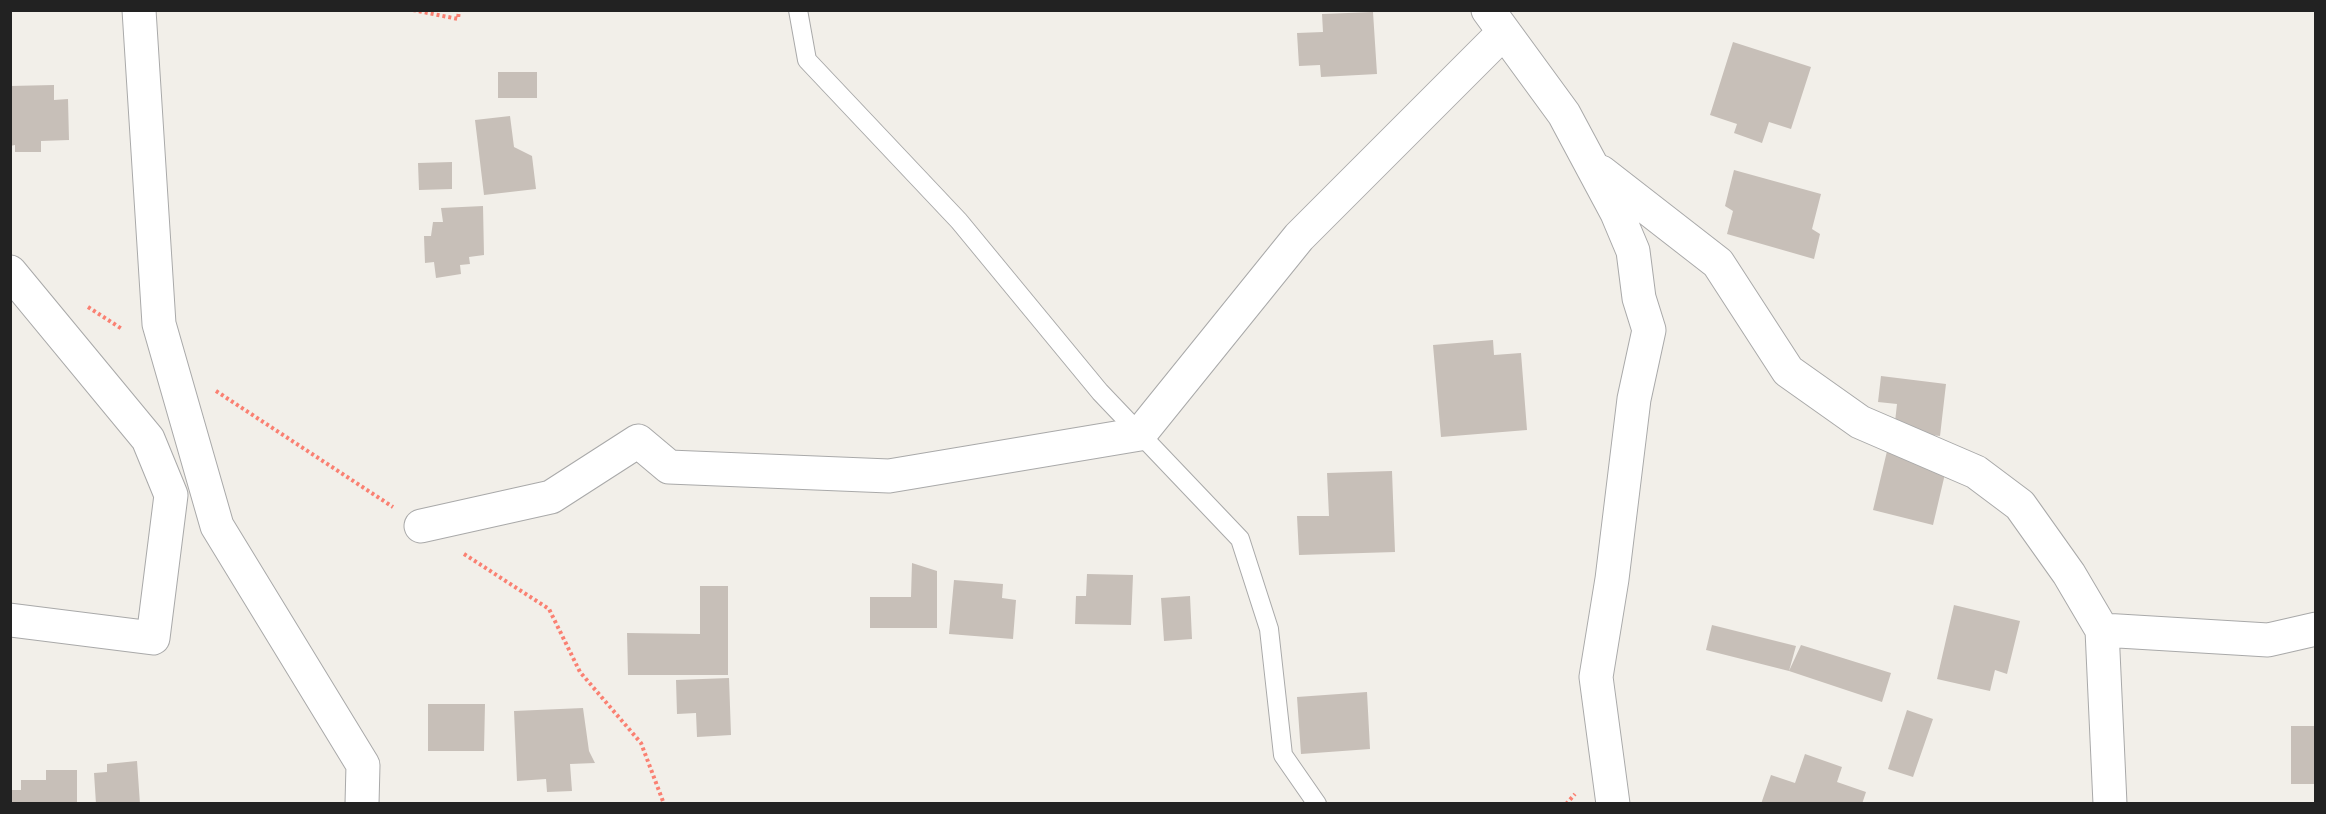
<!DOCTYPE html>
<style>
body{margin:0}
#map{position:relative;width:2326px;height:814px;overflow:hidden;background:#f2efe9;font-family:Commissioner,sans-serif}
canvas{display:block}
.frame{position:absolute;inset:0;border:12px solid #222;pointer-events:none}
</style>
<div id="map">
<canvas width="2326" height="814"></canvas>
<div class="frame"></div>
</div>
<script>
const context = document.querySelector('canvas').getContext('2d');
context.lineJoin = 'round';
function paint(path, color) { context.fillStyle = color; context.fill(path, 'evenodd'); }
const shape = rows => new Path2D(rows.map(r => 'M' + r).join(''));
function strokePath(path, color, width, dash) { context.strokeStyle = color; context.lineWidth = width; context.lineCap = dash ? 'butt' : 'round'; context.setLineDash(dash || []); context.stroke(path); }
const building = shape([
 [1373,12,1377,74,1321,77,1320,65,1299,66,1297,33,1323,32,1322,14],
 [1733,42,1811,67,1791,129,1769,122,1762,143,1734,133,1737,124,1710,115],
 [498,72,537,72,537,98,498,98],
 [54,85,54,100,68,99,69,140,41,141,41,152,15,152,15,145,10,146,10,86],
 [510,116,514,147,532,156,536,189,484,195,475,120],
 [452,162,452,189,419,190,418,163],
 [1734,170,1821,194,1812,229,1820,234,1814,259,1727,234,1733,211,1725,206],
 [483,206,484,255,469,257,470,264,460,265,461,274,436,278,434,262,425,263,424,236,431,236,433,222,443,222,441,208],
 [1493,340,1494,355,1521,353,1527,430,1441,437,1433,345],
 [1881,376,1946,384,1940,436,1894,431,1897,404,1878,402],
 [1888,447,1948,461,1933,525,1873,510],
 [1392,471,1395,552,1299,555,1297,516,1329,516,1327,473],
 [912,563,937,571,937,628,870,628,870,597,911,597],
 [1087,574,1133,575,1131,625,1075,624,1076,596,1086,596],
 [954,580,1003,584,1002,598,1016,600,1013,639,949,634],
 [700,586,728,586,728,675,628,675,627,633,700,634],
 [1190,596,1192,639,1164,641,1161,598],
 [1954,605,2020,621,2007,674,1995,670,1990,691,1937,679],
 [1712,625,1796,646,1789,671,1706,650],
 [1801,645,1891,673,1882,702,1789,671],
 [729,678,731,735,697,737,696,713,677,714,676,680],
 [1367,692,1370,749,1301,754,1297,697],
 [428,704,485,704,484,751,428,751],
 [583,708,589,751,595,763,570,764,572,791,547,792,546,779,517,781,514,711],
 [1907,710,1933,719,1913,777,1888,769],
 [2291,726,2316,726,2316,784,2291,784],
 [1805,754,1842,767,1837,782,1866,792,1862,804,1761,804,1771,775,1795,783],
 [137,761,140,804,96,804,94,773,107,772,107,764],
 [46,770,77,770,77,804,10,804,10,790,21,790,21,780,46,780]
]);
const path = shape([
 [413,10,458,19,459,10],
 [88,307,122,329],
 [216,391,393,507],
 [464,554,549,609,580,672,641,743,664,804],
 [1566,804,1575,794]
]);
const service = shape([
 [798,10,807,60,959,221,1100,392,1240,539,1269,629,1283,755,1317,804]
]);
const minor = shape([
 [139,10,159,324,217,526,363,765,362,804],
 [1488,10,1564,114,1617,213,1633,251,1639,298,1649,330,1634,399,1612,579,1596,677,1613,804],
 [1601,172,1718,263,1788,371,1860,422,1976,472,2020,505,2069,574,2102,630],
 [10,272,148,439,171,495,153,638,10,620],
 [421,526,551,497,638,441,669,467,889,476,1140,434,1299,237,1504,32],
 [2110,804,2102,630,2268,640,2316,629]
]);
paint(building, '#c7bfb8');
strokePath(service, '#a9a9a9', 20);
strokePath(minor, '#a9a9a9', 35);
strokePath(path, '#fa8072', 4, [3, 3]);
strokePath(service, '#fff', 18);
strokePath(minor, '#fff', 33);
</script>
